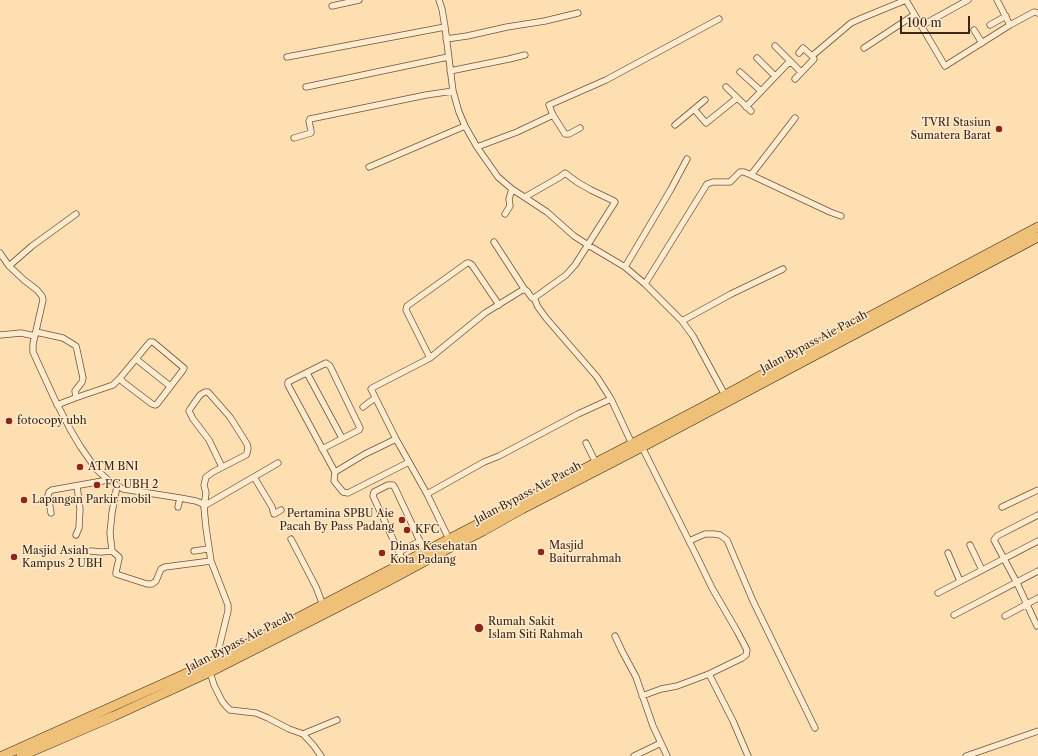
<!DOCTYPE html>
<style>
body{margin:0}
#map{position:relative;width:1038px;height:756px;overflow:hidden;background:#fddfb1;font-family:"Libre Caslon Text",serif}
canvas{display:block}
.scale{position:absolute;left:900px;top:16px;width:70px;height:18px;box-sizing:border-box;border:2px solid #3d2517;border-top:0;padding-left:5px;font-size:12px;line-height:14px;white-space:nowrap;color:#3d2517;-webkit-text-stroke:3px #feeacc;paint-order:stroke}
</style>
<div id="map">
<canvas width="1038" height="756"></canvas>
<div class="scale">100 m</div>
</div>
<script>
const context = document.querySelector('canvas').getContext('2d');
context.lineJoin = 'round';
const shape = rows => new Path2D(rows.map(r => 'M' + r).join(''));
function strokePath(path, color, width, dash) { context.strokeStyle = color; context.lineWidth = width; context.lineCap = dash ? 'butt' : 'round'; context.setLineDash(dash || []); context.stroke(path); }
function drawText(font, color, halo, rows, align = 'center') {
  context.font = font + ' "Libre Caslon Text",serif'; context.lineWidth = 3; context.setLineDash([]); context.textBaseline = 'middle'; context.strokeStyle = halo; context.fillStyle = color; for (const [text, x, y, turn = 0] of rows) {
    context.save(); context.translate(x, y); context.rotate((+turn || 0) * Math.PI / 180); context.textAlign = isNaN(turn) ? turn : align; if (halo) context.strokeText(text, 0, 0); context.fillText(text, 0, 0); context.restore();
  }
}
const minor = shape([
 [439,0,442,9,445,27,453,91,459,112,465,126,477,147,498,177,512,189,547,212,574,236,588,245,625,267,645,284,682,321,693,336,725,395],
 [906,0,945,66,1010,25,1034,12,1038,13],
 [997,0,1010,25],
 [332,6,359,0],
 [990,25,1006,16],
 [921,26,968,0],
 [974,30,982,43],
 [446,39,467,36,507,27,545,21,578,13],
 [775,46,801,72],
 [864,48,914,15],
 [799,53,803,48,812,56],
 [287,57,445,27],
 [757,58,775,76],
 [450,71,509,59,525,55],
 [740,72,761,91],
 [795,79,814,59,812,56,851,23,862,18,906,0],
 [306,87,448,57],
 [726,87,751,111],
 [746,107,790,61],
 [694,109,706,123,737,98],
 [553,115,565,134,569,134,580,128],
 [675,125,705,100],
 [294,138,311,133,311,131,309,121,310,119,426,95,453,91],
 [477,147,517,132,553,115,549,105,606,80,719,19],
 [369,167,465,126],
 [751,175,795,118],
 [525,197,560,177,565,173,577,182,591,190,614,201,615,202,575,265,566,275,534,298],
 [505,214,510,206,509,199,512,189],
 [494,242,525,290],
 [0,253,9,266,24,280,37,290,42,296,43,300,33,344,33,352,38,363,55,400,70,429,80,446,96,469,108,480,123,489,180,498,196,501,203,504,204,507,206,528,211,561,228,605,228,611,216,660],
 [9,266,32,246,76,214],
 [625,267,671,189,687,159],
 [645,284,707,184,713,182,730,182,740,172,744,172,751,175,830,212,841,216],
 [682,321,731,294,783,269],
 [36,332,63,338,76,346,77,350,83,378,82,382,75,391,76,397],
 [0,335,21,333,35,336],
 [430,358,406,310,407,306,467,263,469,263,472,265,499,305],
 [136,359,170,386],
 [307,373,342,438],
 [611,399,578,414,499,456,484,462,427,494,396,439,371,389,372,388,430,358,485,313,524,289,525,290,527,291,532,298,534,298,538,307,546,318,597,377,611,399,632,444],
 [57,405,75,398,113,385,120,378,150,342,153,342,184,368,183,370,157,404,155,405,152,404,123,382,120,378],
 [363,407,375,398],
 [586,443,596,463],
 [642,447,698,559,712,588,737,631,747,650,746,655,742,658,709,674,733,721,748,756],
 [322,449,359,430,360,428,330,366,326,363,288,382,288,385,335,472,365,454,396,439],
 [335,472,334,481,343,492,348,493,409,462],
 [254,477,272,507,274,514,281,510],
 [117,486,112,513,110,533,112,551,119,557,119,559,116,572,116,574,147,584,152,584,156,581,161,569,165,567,211,561],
 [427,494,449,539],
 [203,504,205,500,206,493,204,485,206,477,213,472,246,455,247,453,248,448,247,444,230,417,208,392,205,392,200,395,190,409,189,411,193,419,209,440,222,467],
 [204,506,278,463],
 [178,507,180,498],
 [1002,507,1038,490],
 [51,513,48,495,49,492,52,490,108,480],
 [76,535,79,528,80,509,77,486],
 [291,539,316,587,323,605],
 [689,541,705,534,714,534,720,535,727,540,753,601,815,728],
 [970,545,982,570],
 [91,551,101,552,112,551],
 [194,551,208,549],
 [399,552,420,541],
 [948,553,960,581],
 [404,563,373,496,374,492,388,485,393,485,395,488,425,552],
 [938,593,1038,541],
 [954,615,1038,571],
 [1005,616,1038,598],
 [1037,626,1017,583,994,540,997,536,1038,515],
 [615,636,622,651,636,677,653,726,667,756],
 [210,672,214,685,222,701,226,706,230,710,256,713,268,718,289,729,303,734,314,746,321,756],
 [642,696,661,689,677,686,709,674],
 [303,734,337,720],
 [634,756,661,743],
 [966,756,1038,731]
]);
const trunk = shape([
 [2,756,216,660,259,638,701,408,742,386,790,359,1038,227],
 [21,756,114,716,210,672,332,610,388,581,451,547,483,531,522,509,644,446,1038,237]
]);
const markers = [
 [999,129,4,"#8f2418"],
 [9,421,4,"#8f2418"],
 [80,467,4,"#8f2418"],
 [97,485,4,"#8f2418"],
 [24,500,4,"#8f2418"],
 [402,520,4,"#8f2418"],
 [407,530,4,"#8f2418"],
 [541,552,4,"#8f2418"],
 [382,553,4,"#8f2418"],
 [14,557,4,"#8f2418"],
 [479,628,5,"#8f2418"]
];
const poiNames = [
 ["TVRI Stasiun",991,123,"right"],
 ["Sumatera Barat",991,136,"right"],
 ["fotocopy ubh",17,421],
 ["ATM BNI",88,467],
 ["FC UBH 2",105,485],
 ["Lapangan Parkir mobil",32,500],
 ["Pertamina SPBU Aie",394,514,"right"],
 ["Pacah By Pass Padang",394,527,"right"],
 ["KFC",415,530],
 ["Masjid",549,546],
 ["Baiturrahmah",549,559],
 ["Dinas Kesehatan",390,547],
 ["Kota Padang",390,560],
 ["Masjid Asiah",22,551],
 ["Kampus 2 UBH",22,564],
 ["Rumah Sakit",488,622],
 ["Islam Siti Rahmah",488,635]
];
const streetNames = [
 ["Jalan Bypass Aie Pacah",814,342,-28],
 ["Jalan Bypass Aie Pacah",528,493,-28],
 ["Jalan Bypass Aie Pacah",240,642,-27]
];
strokePath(minor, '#6d543e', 7);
strokePath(trunk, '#3d2517', 10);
strokePath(minor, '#feeacc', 5.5);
strokePath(trunk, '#eec078', 9);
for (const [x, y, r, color] of markers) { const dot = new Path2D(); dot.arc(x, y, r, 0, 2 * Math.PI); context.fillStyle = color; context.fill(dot); strokePath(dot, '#feeacc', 1.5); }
drawText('11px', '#3d2517', '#feeacc', poiNames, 'left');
drawText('11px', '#3d2517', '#feeacc', streetNames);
</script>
